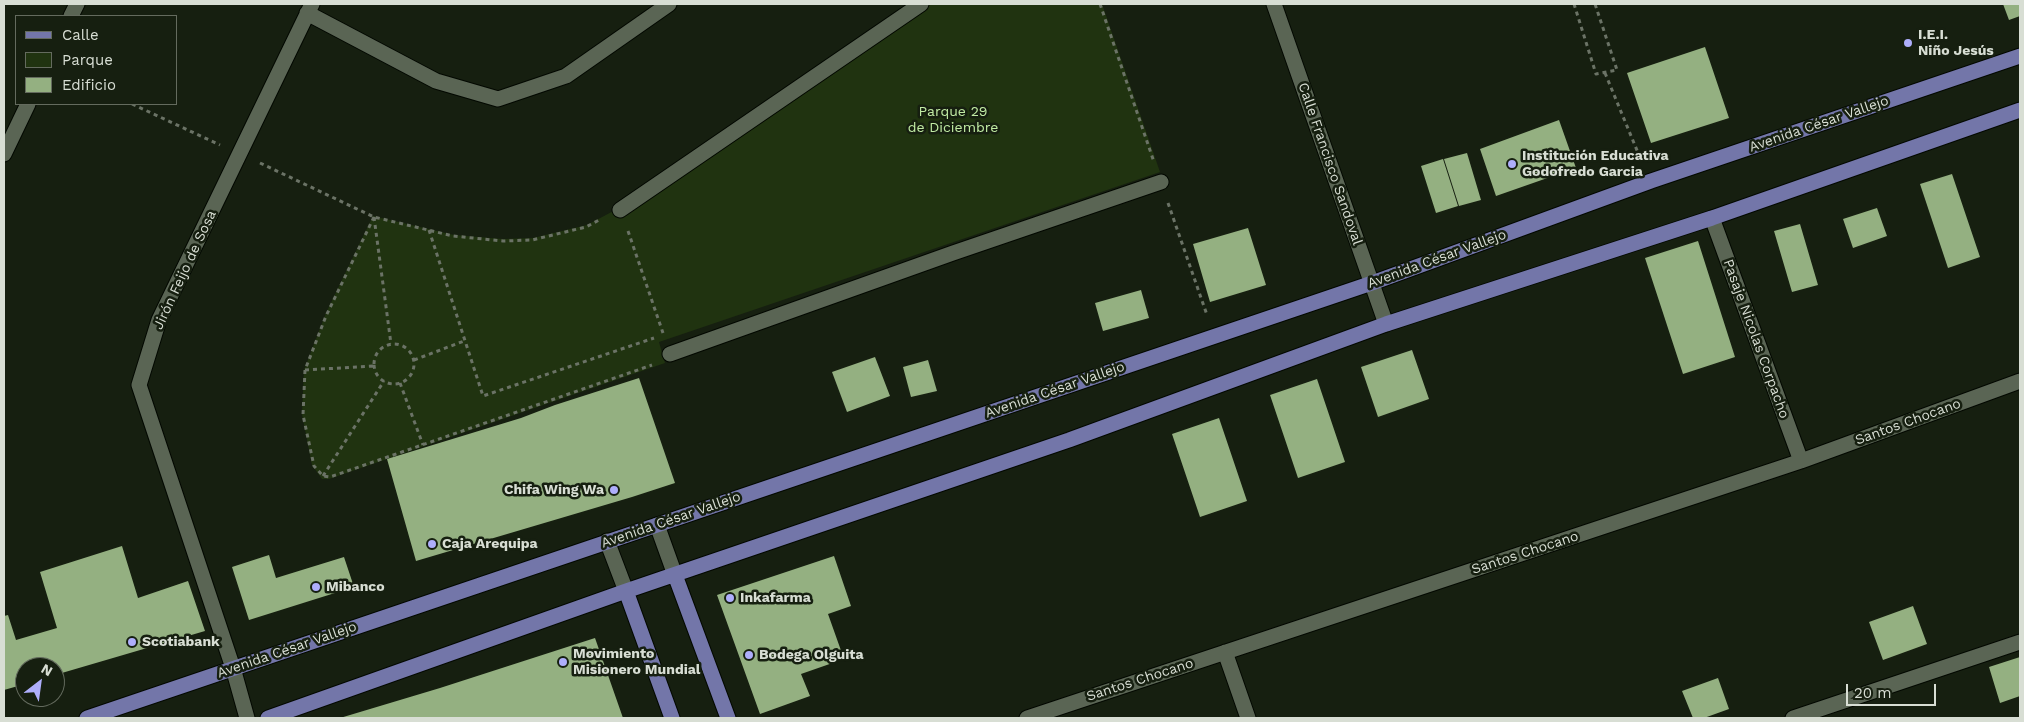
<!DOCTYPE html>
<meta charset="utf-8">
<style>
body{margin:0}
#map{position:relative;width:2024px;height:722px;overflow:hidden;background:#161f10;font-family:"Work Sans",sans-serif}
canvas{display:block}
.frame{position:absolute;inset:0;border:5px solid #d8ded4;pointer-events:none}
.legend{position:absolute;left:15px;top:15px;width:162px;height:90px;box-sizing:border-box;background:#161f10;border:1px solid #646b5e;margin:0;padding:6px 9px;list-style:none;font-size:15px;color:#d8ded4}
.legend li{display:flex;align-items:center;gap:10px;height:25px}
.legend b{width:25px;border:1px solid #646b5e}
.north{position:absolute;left:15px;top:657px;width:50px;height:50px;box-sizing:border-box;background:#161f10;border:1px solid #646b5e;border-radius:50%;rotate:30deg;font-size:14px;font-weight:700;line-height:20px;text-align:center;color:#d8ded4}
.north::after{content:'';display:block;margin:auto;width:18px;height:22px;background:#aeaefb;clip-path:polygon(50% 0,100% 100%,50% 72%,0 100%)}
.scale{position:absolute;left:1846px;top:684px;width:90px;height:22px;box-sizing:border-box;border:2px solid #d8ded4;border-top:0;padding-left:6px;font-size:15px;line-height:18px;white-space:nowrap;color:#d8ded4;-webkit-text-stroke:4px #161f10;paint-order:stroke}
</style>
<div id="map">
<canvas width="2024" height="722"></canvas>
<div class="frame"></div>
<ul class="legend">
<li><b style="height:6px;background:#7376a9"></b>Calle</li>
<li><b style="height:14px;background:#203310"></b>Parque</li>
<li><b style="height:14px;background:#94b081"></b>Edificio</li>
</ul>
<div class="north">N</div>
<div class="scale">20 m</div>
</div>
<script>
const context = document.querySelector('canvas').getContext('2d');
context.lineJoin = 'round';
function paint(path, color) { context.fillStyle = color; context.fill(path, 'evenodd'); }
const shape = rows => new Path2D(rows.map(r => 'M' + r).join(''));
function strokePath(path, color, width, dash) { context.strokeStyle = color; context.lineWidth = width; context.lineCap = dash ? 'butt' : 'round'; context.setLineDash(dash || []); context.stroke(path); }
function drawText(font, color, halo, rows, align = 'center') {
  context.font = font + ' "Work Sans",sans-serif'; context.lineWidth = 5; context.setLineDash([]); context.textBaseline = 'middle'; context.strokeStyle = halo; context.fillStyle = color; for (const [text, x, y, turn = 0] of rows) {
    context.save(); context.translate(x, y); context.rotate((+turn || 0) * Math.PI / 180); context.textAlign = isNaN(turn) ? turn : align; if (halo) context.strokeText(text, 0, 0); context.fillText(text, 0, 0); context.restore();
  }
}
const green = shape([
 [917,4,1102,4,1160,172,659,342,665,363,329,479,322,479,312,465,302,414,304,370,326,313,373,216,454,235,503,239,533,238,587,225,621,207]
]);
const building = shape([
 [2003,4,2020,4,2020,16,2009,20],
 [1705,47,1729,118,1651,143,1627,73],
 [1559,120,1576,168,1496,196,1480,149],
 [1467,153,1481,200,1459,206,1444,159],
 [1443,159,1458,206,1436,213,1421,166],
 [1952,174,1980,257,1948,268,1920,184],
 [1877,208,1887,236,1853,248,1843,219],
 [1800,224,1818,285,1792,292,1774,231],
 [1248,228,1266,285,1210,302,1193,244],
 [1698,241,1735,357,1683,374,1645,258],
 [1141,290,1149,318,1103,331,1095,303],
 [1412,350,1429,399,1378,417,1361,367],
 [875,357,890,396,847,412,832,372],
 [928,360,937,391,911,397,903,367],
 [639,378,675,483,632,497,416,561,387,459,521,418,555,405],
 [1317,379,1345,462,1298,478,1270,395],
 [1219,418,1247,501,1200,517,1172,434],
 [122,546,138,598,188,581,205,631,55,675,55,667,25,667,25,684,4,690,4,616,8,615,16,640,57,628,40,572],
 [269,555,276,578,344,557,354,587,249,620,232,567],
 [834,556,851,606,828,614,844,659,801,674,810,696,760,714,717,595],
 [1913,606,1927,644,1883,660,1869,622],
 [595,638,623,718,340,718,440,688],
 [2020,657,2020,696,2000,703,1989,667],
 [1718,678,1729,709,1704,718,1693,718,1682,691]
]);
const path = shape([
 [1100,4,1154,162],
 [1574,4,1596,74,1617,70,1595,4],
 [1605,73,1641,160],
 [132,104,220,145],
 [260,163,374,217,453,236,503,241,532,240,586,227,601,219],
 [1168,203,1207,315],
 [374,217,326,316,305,370,303,415,314,466,323,476,330,477,652,365],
 [374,217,391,344],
 [429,230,483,396,654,338],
 [628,231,663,333],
 '374 364a20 20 0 1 1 40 0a20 20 0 1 1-40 0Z',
 [414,360,464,341],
 [305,370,374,366],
 [400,383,423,445],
 [323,476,384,381]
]);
const minor = shape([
 [1274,4,1386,324],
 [307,13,436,81,498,99,566,76,669,4],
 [71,16,77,4],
 [4,154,28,104],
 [620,210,921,4],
 [1712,218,1801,461],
 [670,354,953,253,1161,182],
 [657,525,675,575],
 [607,541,626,591],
 [1225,652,1248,718],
 [247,718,233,668,139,385,159,320,312,4],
 [1027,718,1801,461,2020,381],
 [1793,718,2020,642]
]);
const major = shape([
 [675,575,728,718],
 [626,591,672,718],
 [87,718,1372,283,1651,181,2020,56],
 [268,718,626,591,1069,440,1386,324,1712,218,2020,110]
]);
const markers = [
 [1908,43,5,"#aeaefb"],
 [1512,164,5,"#aeaefb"],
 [614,490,5,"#aeaefb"],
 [432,544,5,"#aeaefb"],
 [316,587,5,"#aeaefb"],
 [730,598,5,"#aeaefb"],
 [132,642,5,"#aeaefb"],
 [749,655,5,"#aeaefb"],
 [563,662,5,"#aeaefb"]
];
const poiNames = [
 ["I.E.I.",1918,35],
 ["Niño Jesús",1918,51],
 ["Institución Educativa",1522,156],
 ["Godofredo Garcia",1522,172],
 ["Chifa Wing Wa",604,490,"right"],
 ["Caja Arequipa",442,544],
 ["Mibanco",326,587],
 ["Inkafarma",740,598],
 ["Scotiabank",142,642],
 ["Movimiento",573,654],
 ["Misionero Mundial",573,670],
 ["Bodega Olguita",759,655]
];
const parkNames = [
 ["Parque 29",953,112],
 ["de Diciembre",953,128]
];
const streetNames = [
 ["Avenida César Vallejo",1819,124,-19],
 ["Calle Francisco Sandoval",1330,164,71],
 ["Avenida César Vallejo",1437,259,-20],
 ["Jirón Feijo de Sosa",185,270,-65],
 ["Pasaje Nicolas Corpacho",1756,339,70],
 ["Avenida César Vallejo",1055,390,-19],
 ["Santos Chocano",1908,422,-20],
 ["Avenida César Vallejo",671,520,-19],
 ["Santos Chocano",1525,553,-18],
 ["Avenida César Vallejo",287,650,-19],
 ["Santos Chocano",1140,680,-18]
];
paint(green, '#203310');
paint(building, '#94b081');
strokePath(minor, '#030801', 17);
strokePath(major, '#030801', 17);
strokePath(path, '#6b7366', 3, [4, 4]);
strokePath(minor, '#5a6554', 15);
strokePath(major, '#7376a9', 15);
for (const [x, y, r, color] of markers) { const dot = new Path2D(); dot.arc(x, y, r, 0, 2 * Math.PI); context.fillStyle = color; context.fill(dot); strokePath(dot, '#161f10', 2); }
drawText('bold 14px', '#d8ded4', '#161f10', poiNames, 'left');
drawText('14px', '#c1eba4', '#161f10', parkNames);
drawText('14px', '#d8ded4', '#161f10', streetNames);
</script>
